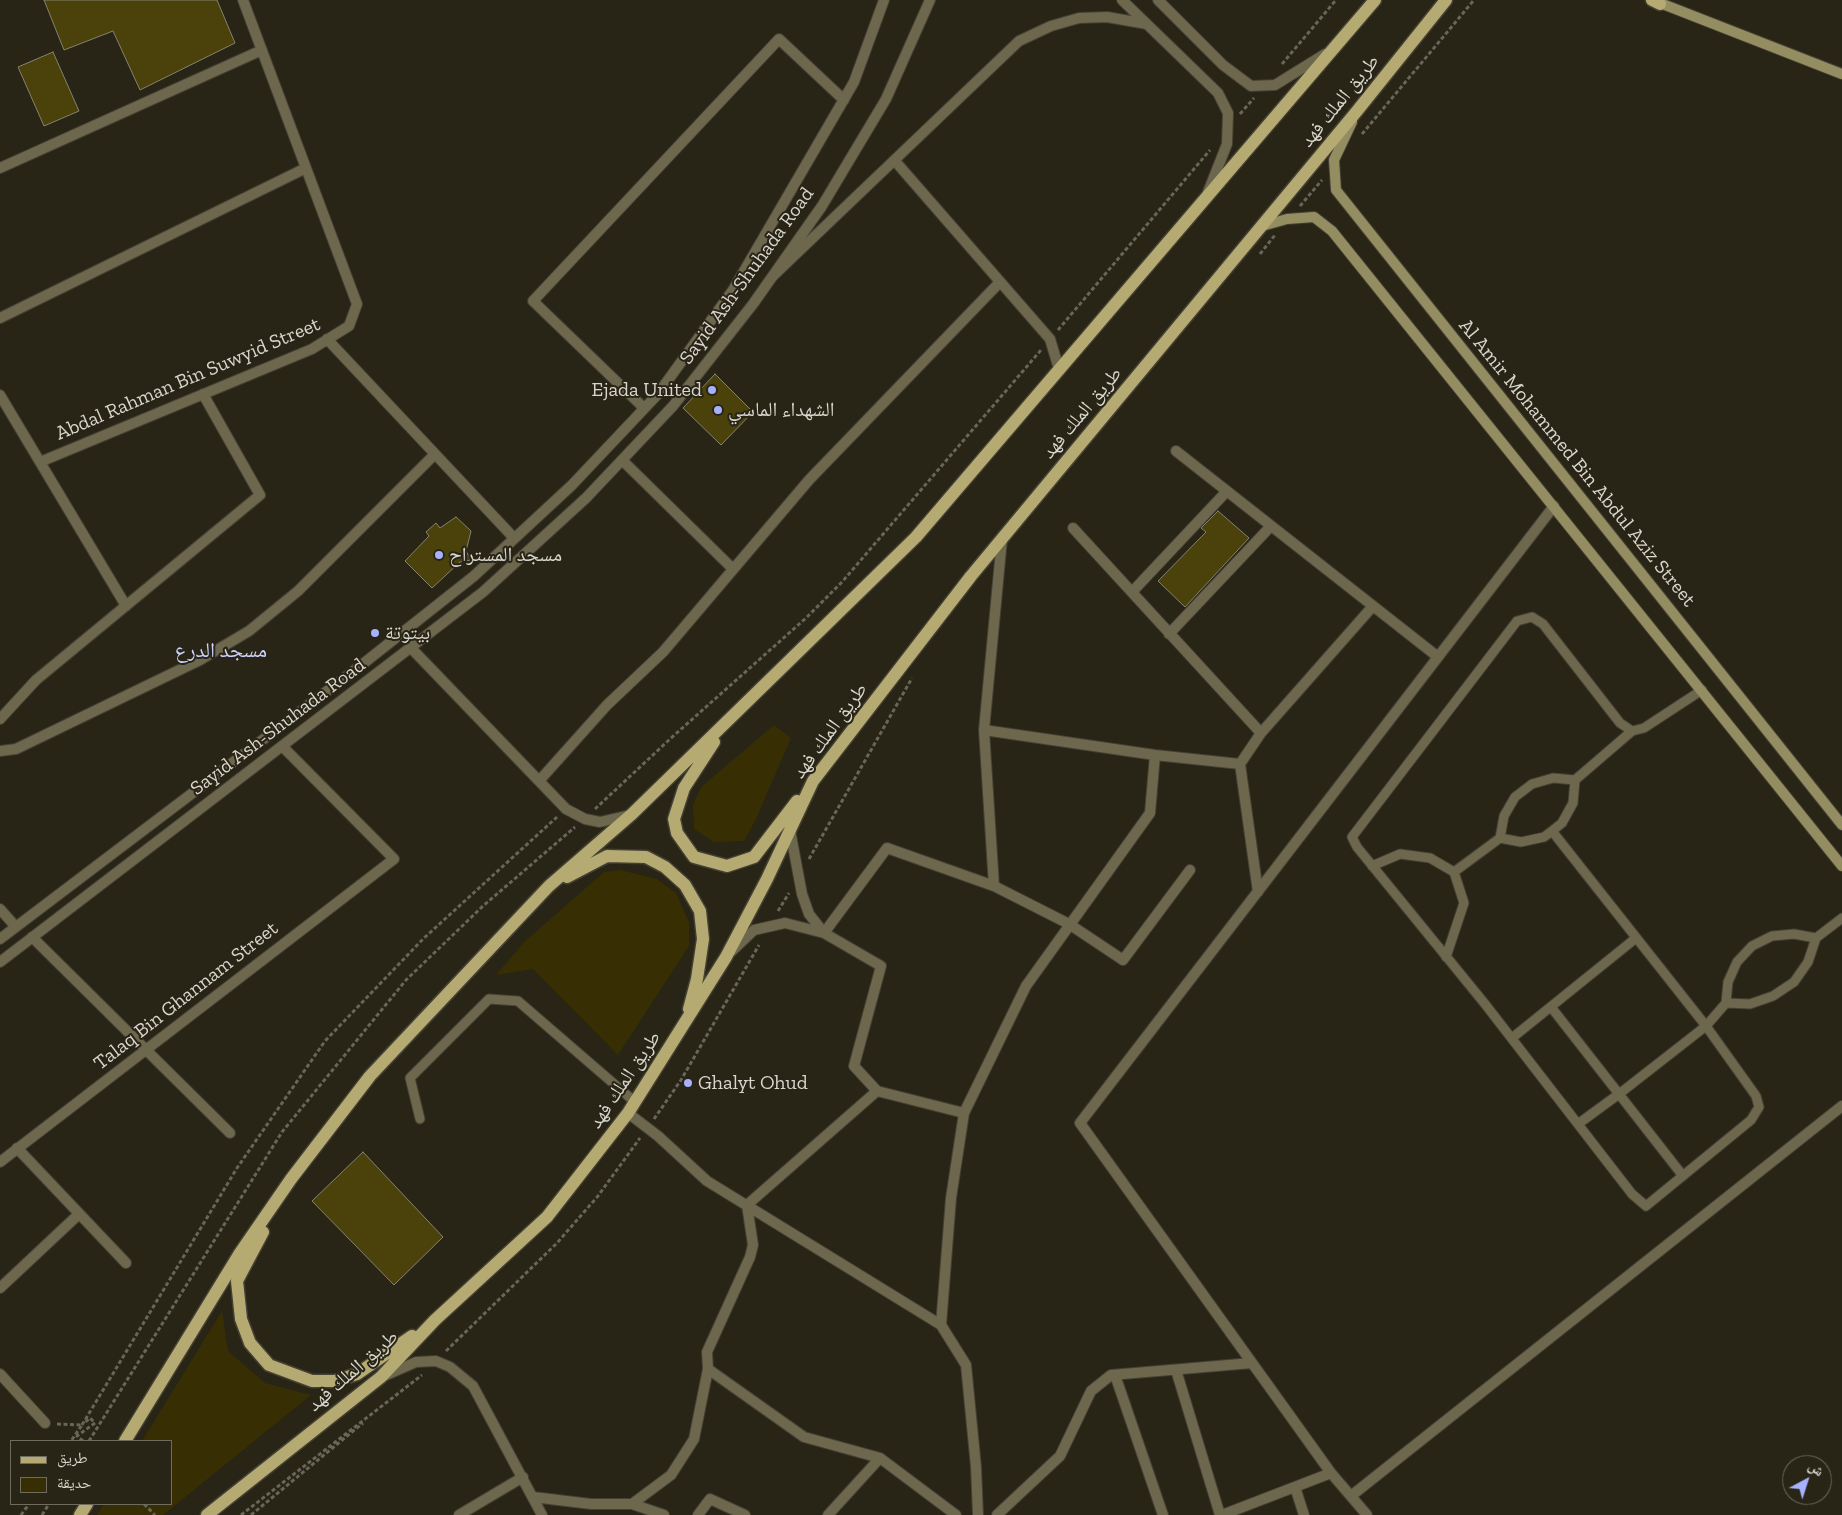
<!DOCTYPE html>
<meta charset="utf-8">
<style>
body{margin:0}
#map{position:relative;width:1842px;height:1515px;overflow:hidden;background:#282416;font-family:"Zilla Slab","Noto Naskh Arabic",serif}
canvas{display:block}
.legend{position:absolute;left:10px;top:1440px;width:162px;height:65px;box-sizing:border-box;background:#282416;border:1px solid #6e6b5f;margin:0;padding:6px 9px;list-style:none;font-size:15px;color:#d8d6cd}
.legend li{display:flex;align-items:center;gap:10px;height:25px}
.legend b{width:25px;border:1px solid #6e6b5f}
.north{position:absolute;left:1782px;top:1455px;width:50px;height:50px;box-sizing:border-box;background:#282416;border:1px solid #6e6b5f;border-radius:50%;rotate:40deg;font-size:14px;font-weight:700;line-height:20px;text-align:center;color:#d8d6cd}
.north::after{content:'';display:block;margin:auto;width:18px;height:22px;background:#a7b1fc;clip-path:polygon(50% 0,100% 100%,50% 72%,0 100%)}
</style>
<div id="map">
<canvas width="1842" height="1515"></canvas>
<ul class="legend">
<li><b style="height:6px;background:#b5aa72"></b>طريق</li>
<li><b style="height:14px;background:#372f03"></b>حديقة</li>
</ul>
<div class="north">ش</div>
</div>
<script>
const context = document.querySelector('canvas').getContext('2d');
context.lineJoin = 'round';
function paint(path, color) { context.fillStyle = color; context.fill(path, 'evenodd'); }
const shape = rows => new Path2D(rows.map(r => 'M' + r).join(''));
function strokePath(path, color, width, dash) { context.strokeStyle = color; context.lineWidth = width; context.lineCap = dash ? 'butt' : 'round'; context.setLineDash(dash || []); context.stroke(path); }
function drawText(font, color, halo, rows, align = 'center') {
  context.font = font + ' "Zilla Slab","Noto Naskh Arabic",serif'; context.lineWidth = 4; context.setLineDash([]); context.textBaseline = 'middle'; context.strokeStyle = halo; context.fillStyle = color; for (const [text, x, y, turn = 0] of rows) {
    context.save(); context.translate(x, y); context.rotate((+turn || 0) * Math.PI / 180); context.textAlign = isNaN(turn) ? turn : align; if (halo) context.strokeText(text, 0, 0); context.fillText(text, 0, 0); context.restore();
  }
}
const green = shape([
 [774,725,791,738,756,819,744,841,714,842,694,829,693,805,701,787],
 [620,870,657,879,676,893,689,922,689,946,618,1055,533,969,496,975,524,942,604,872],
 [222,1311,228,1351,265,1383,311,1395,163,1515,97,1515,104,1504,171,1504,171,1441,142,1441]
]);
const building = shape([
 [44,0,217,0,235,43,140,90,113,31,64,50,44,0],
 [53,52,79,111,44,126,18,67,53,52],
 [715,374,753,412,721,445,683,408,715,374],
 [1218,511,1249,538,1185,607,1158,581,1206,532,1201,528,1218,511],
 [456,517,471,531,466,551,471,560,460,562,432,588,405,561,429,536,426,532,436,523,440,528,456,517],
 [363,1152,443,1237,394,1285,312,1201,363,1152]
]);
const path = shape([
 [1282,64,1336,0],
 [1240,114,1254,98],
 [1362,134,1474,0],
 [1300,206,1322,180],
 [1260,254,1275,235],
 [1058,330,1210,150],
 [595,809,670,739,806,618,842,582,1041,350],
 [809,859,912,678],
 [778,911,789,893],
 [654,1119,681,1080,759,945],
 [446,1351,557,1243,598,1196,640,1138],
 [57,1424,82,1425,71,1441],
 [82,1425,237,1168,325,1041,423,939,557,817],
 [83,1441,77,1436,95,1423,90,1418,84,1423],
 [89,1441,282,1132,406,980,483,906,575,827],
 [144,1504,155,1515],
 [21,1515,29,1504],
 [42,1515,49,1504],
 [241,1515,422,1375],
 [251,1515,363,1423]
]);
const service = shape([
 [1702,690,1644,728,1632,731,1620,723,1543,624,1532,617,1517,621,1352,837,1357,847,1485,1004,1632,1194,1646,1206,1751,1120,1759,1107,1756,1096,1706,1026,1726,1003,1728,982,1737,962,1752,946,1772,936,1794,934,1816,938],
 [1552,831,1706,1026,1619,1094,1578,1124],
 [1500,838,1521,842,1544,837,1552,831,1562,823,1573,803,1575,780],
 [1372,866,1400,854,1430,858,1454,872,1464,903,1446,957],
 [1454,872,1500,838,1504,816,1515,797,1532,784,1553,778,1575,780,1632,731],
 [1726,1003,1750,1004,1773,996,1794,982,1808,962,1816,938,1842,918],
 [1551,1007,1683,1176],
 [1512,1038,1636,938],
 [420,1119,410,1078,489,999,518,1001,635,1102]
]);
const minor = shape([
 [895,161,1050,339,1059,369],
 [0,168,262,50],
 [0,318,306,168],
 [327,339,514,538],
 [0,395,126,606],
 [644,408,533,301,779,39,844,100],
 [1176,451,1438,657],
 [622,460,733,569],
 [40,462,312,349,349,326,357,304,243,0],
 [1073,528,1261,733],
 [1132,592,1227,491],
 [1169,634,1271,526],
 [411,648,566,809,585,819,600,822,630,815],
 [0,719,36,680,260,495,203,394],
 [984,730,1155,755,1240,764,1261,733,1373,606],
 [0,751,16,749,200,660,249,631,298,591,435,454],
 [1240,764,1258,892],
 [539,781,607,705,663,652,809,480,1000,282],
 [790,830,802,894,809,914,824,933],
 [994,886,984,730,1002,539],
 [0,909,16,927],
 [824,933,887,848,994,886,1069,924,1123,960,1190,870],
 [32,937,230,1133],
 [0,939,364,663,474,576,572,485,658,394,733,290,854,82,884,0],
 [732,951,754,930,785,923,824,933,881,966,854,1066,877,1091],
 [0,962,483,592,586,498,673,406,753,304,822,206,886,99,930,0],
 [628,1113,658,1136,707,1181,941,1325,966,1365,976,1467,978,1515],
 [17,1148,126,1263],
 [0,1162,394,859,282,746],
 [0,1288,79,1214],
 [941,1325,951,1198,964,1113,1026,986,1150,813,1155,755],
 [708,1369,804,1437,880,1458,956,1515],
 [1176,1370,1220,1515],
 [0,1374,45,1423],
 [1115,1375,1163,1515],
 [384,1376,416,1362,436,1361,450,1367,473,1386,542,1515],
 [1295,1487,1304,1515],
 [1351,1496,1842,1106],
 [533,1497,591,1504,632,1504,664,1515],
 [632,1504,671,1475,694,1439,708,1369,707,1352,750,1257,753,1245,747,1205,877,1091,964,1113],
 [459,1515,523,1477],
 [698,1515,710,1499,745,1515],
 [828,1515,880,1458],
 [997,1515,1060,1456,1091,1391,1111,1375,1252,1363],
 [1222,1515,1331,1473],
 [1367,1515,1331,1473,1080,1123,1554,506]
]);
const tertiary = shape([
 [1122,0,1218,93,1228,113,1227,144,1208,192],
 [1158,0,1223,65,1251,86,1275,85,1325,54],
 [773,276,1019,41,1051,26,1079,18,1107,17,1147,24]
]);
const secondary = shape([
 [1655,1,1842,74],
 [1352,122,1334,160,1336,190,1842,825],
 [1262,226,1287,219,1314,217,1332,231,1842,866]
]);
const primary = shape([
 [1652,0,1660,4],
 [714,742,684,788,674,819,677,833,694,857,727,866,754,857,797,801],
 [567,877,607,856,646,857,665,867,685,885,700,911,703,939,697,979,689,1009],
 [263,1232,237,1281,241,1319,250,1343,269,1365,312,1381,335,1381,357,1374,412,1336],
 [125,1441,240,1253,291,1179,370,1076,549,886,632,814,916,537,1375,0],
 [80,1515,87,1504],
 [207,1515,381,1377,435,1320,547,1217,628,1113,726,957,767,879,813,781,971,576,1357,111,1446,0]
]);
const markers = [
 [712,390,5,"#a7b1fc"],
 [718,410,5,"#a7b1fc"],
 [439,555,5,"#a7b1fc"],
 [375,633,5,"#a7b1fc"],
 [688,1083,5,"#a7b1fc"]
];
const streetNames = [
 ["طريق الملك فهد",1340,101,-51],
 ["Sayid Ash-Shuhada Road",747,276,-54],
 ["Abdal Rahman Bin Suwyid Street",188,379,-23],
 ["طريق الملك فهد",1082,413,-50],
 ["Al Amir Mohammed Bin Abdul Aziz Street",1577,463,51],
 ["Sayid Ash-Shuhada Road",278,727,-37],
 ["طريق الملك فهد",830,731,-54],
 ["Talaq Bin Ghannam Street",186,996,-38],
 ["طريق الملك فهد",625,1080,-56],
 ["طريق الملك فهد",353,1371,-41]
];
const poiNames = [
 ["Ejada United",702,390,"right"],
 ["الشهداء الماسي",728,410],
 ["مسجد المستراح",449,555],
 ["بيتوتة",385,633],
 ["Ghalyt Ohud",698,1083]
];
const neighbourhoodNames = [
 ["مسجد الدرع",221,651]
];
paint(green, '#372f03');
paint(building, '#4b410b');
strokePath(building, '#868371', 1);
strokePath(service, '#444033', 11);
strokePath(minor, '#444033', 12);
strokePath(tertiary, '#444033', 12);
strokePath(secondary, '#444033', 12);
strokePath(primary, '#444033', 15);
strokePath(path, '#686559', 3, [4, 2.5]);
strokePath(service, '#6c674d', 9);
strokePath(minor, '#6c674d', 10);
strokePath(tertiary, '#6c674d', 10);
strokePath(secondary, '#958d62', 10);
strokePath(primary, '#b5aa72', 12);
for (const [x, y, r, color] of markers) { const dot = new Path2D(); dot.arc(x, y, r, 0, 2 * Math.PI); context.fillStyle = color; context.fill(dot); strokePath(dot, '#282416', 2); }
drawText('20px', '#d8d6cd', '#282416', streetNames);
drawText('20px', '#d8d6cd', '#282416', poiNames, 'left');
drawText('21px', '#ccd3fe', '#282416', neighbourhoodNames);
</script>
